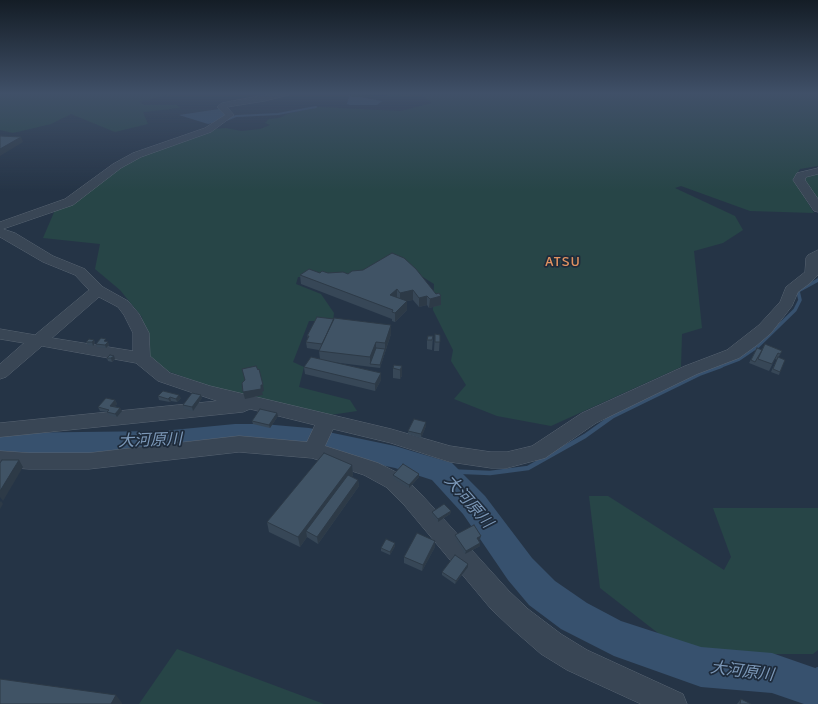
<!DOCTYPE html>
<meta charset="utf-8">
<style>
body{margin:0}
canvas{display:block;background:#253446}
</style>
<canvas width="818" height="704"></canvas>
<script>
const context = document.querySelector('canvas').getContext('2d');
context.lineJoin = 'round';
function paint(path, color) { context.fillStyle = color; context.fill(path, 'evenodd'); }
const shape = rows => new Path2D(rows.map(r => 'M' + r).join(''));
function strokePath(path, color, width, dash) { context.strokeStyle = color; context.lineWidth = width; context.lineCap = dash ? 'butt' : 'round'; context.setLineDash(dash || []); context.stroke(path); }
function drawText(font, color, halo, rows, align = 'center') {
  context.font = font + ' Signika,"Noto Sans JP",sans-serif'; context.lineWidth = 3.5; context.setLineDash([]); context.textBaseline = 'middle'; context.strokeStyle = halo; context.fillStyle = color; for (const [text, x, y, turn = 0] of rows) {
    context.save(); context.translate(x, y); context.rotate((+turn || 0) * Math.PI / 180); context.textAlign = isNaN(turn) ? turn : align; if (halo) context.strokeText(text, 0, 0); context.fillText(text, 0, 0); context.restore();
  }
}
const green = shape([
 [0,93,177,93,139,102,145,105,177,105,180,108,143,112,148,124,115,132,71,114,51,124,13,133,0,130],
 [351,93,818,93,818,166,800,169,796,175,796,184,814,213,750,211,681,186,675,188,735,216,743,230,723,243,694,251,702,328,682,334,681,367,551,426,497,416,454,399,466,385,451,361,453,350,433,310,434,284,397,261,350,278,298,277,296,284,321,294,334,313,333,321,309,321,293,362,304,367,299,387,350,400,357,411,330,415,218,389,167,371,149,357,142,317,120,290,95,269,100,244,43,238,55,210,131,160,214,129,226,128,241,131,260,129,270,125,265,123,269,119,279,118,290,113,318,107,401,111,432,103,422,95,352,96],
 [818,173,818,203,802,181,805,176],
 [589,496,608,496,724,570,731,557,713,508,818,508,818,650,813,654,685,654,600,588],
 [177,649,324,704,139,704]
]);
const water = shape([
 [349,97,360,97,382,101,377,105,350,105,347,104],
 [219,109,227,115,216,122,208,124,179,115]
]);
const streamFar3 = shape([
 [350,93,349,96,351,97],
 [226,120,236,116,278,114,316,107]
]);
const streamFar2 = shape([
 [718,367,739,359,758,346,795,310,800,300,798,291,818,280]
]);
const streamFar1 = shape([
 [442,471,490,473,528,468,585,436,613,416,699,374,721,366]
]);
const stream = shape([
 [816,688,818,670]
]);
const river = shape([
 [235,424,263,424,309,428,395,446,452,463,485,496,532,558,555,581,587,603,621,621,701,647,772,653,818,669,818,704,804,704,772,693,701,687,614,656,561,629,529,605,508,580,463,514,432,480,395,468,309,450,263,444,235,444,162,453,0,455,0,433,162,431,235,424]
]);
const minor = shape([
 [275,93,290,93,289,95,264,101,227,107,234,115,211,132,141,157,121,168,73,205,3,229,15,233,53,256,85,269,103,287,128,301,139,314,149,333,150,356,170,373,210,386,391,429,450,446,491,452,507,452,532,446,582,413,685,366,727,350,759,325,780,302,786,287,805,272,806,258,808,255,818,250,818,275,810,283,798,292,792,306,771,333,757,345,739,358,697,374,596,423,545,458,507,468,491,468,450,462,391,443,333,429,325,446,378,463,402,475,421,494,509,591,528,609,561,634,587,650,683,694,687,704,641,704,567,670,541,654,510,627,491,609,405,506,386,487,364,475,312,458,239,452,89,469,29,469,0,467,0,451,29,453,89,453,239,436,307,442,315,425,250,409,243,412,0,437,0,423,217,401,158,381,136,363,42,346,6,377,0,379,0,364,24,343,0,339,0,329,35,335,89,290,75,275,43,262,0,237,0,222,65,199,113,164,133,153,205,128,225,115,217,107,222,103,275,93],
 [99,297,118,307,124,315,133,333,133,351,52,338,99,297],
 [818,168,818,174,806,177,805,180,818,199,818,212,814,211,793,180,797,173,818,168]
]);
const wall = shape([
 [320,273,348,274,436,294,441,296,441,305,429,308,427,305,419,307,413,300,407,301,407,310,395,322,392,321,392,319,301,284,300,275],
 [391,334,380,368,332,362,381,380,375,391,305,374,304,367,320,359,319,351,319,350,307,348,306,342,308,338,307,336],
 [435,334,440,335,439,351,434,351],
 [433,336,432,350,427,349,427,340],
 [94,340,95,343,93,346,88,345,86,342],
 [107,341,109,345,106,348,97,347,96,344],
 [765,344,782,351,777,360,775,359,769,371,754,365],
 [757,348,762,350,754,365,749,363],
 [114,356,115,359,112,362,108,361,107,358],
 [778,357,780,372,779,375,771,372],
 [402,366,402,376,400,379,393,378,393,368],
 [158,396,181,398,177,402,171,401,170,402,159,400],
 [202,398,193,411,184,409,183,405],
 [115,400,117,404,114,406,120,408,122,411,117,417,109,415,107,412,100,411,98,407],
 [278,416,270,428,253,424,252,421],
 [426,426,421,438,408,434,408,431],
 [352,465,353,475,352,477,358,480,359,486,318,544,307,537,300,547,269,532,267,522],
 [393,475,419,477,409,488,393,478],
 [451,511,450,514,438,522,432,515,432,512],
 [455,535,480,539,479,540,480,543,480,546,465,554,455,538],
 [435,541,435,547,422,571,404,563,404,557],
 [395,543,395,546,390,555,381,551,381,548],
 [468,564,468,567,455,584,442,575,442,572],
 [741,699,751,704,737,704]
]);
const shadedWall = shape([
 [21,137,23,142,0,156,0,149],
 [397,289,397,298,390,295],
 [413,290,413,300,400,302,400,293],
 [427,296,427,305,419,307,419,298],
 [441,296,441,305,429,308,430,299],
 [407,301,407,310,395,322,395,313],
 [391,325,391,334,385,352,385,343],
 [94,340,95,343,93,346,92,342],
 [108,342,109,345,106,348,105,345],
 [376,342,376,351,370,364,370,367,370,357],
 [385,349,385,352,380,368,380,365],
 [114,356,115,359,112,362,111,358],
 [402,366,402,376,400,379,400,370],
 [381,373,381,380,375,391,375,384],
 [261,385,263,385,264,391,262,392,263,395,245,399,243,392],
 [179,395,181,398,177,402,176,399],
 [201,395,202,398,193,411,192,407],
 [170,397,171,401,170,402,168,399],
 [115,400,117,404,112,409,110,406],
 [120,408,122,411,117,417,115,414],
 [277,413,278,416,270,428,269,425],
 [426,422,426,426,421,438,421,434],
 [19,460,23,467,3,501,0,497,0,491],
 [352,465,353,475,310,533,306,531,307,537,300,547,298,537],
 [419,474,419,477,409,488,409,485],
 [358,480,359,486,318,544,317,537],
 [1,501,3,504,0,509,0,502],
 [451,511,450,514,438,522,438,519],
 [481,536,480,539,477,541,477,538],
 [435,541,435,547,422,571,423,565],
 [395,543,395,546,390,555,390,552],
 [480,543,480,546,465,554,466,551],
 [468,564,468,567,455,584,456,581],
 [116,695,122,703,122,704,111,704]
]);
const building = shape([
 [0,136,21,137,0,149,0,136],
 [392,253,404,258,416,269,436,294,439,293,441,296,430,299,427,296,419,298,413,290,400,293,397,289,390,295,407,301,395,313,392,312,393,310,300,275,309,269,320,273,322,271,328,273,343,272,348,274,352,271,363,270,392,253],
 [317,317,334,319,322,344,306,342,309,336,307,336,317,317],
 [334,318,391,325,385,343,376,342,370,357,319,351,334,318],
 [435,334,440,335,440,342,435,342,435,334],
 [428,336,433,336,432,340,427,340,428,336],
 [101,338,106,339,104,341,108,342,105,345,96,344,101,338],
 [89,339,94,340,92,342,86,342,89,339],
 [765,344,782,351,780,354,778,353,772,364,758,359,765,344],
 [376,348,385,349,380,365,370,364,376,348],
 [757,348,762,350,755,362,751,360,757,348],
 [110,355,114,356,111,358,107,358,110,355],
 [311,357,381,373,375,384,304,367,311,357],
 [778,357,785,360,780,372,773,369,778,357],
 [394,365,402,366,400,370,393,368,394,365],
 [256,366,258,370,259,369,263,385,261,385,261,389,243,392,242,383,245,380,242,369,256,366],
 [163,391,179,395,176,399,170,397,168,399,158,396,163,391],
 [192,393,201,395,192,407,183,405,192,393],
 [106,398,115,400,110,406,120,408,115,414,107,412,109,410,98,407,106,398],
 [260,409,277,413,269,425,252,421,260,409],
 [414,419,426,422,421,434,408,431,414,419],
 [324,453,352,465,298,537,267,522,324,453],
 [2,460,19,460,0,491,0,463,2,460],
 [403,464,419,474,409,485,393,475,403,464],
 [348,475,358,480,317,537,306,531,348,475],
 [444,504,451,511,438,519,432,512,444,504],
 [474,525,481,536,477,538,480,543,466,551,455,535,474,525],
 [417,533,435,541,423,565,404,557,417,533],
 [386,539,395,543,390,552,381,548,386,539],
 [455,555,468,564,456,581,442,572,455,555],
 [0,679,116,695,111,704,0,704,0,679],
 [741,699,751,704,740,704,741,699]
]);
const quarterNames = [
 ["ATSU",563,262]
];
const nearWaternames = [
 ["大河原川",150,441,-2],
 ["大河原川",468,502,49],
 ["大河原川",742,672,7]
];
paint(green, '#274547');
paint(water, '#37516e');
strokePath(streamFar3, '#37516e', 2);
strokePath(streamFar2, '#37516e', 3.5);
strokePath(streamFar1, '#37516e', 4.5);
strokePath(stream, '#37516e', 6);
paint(river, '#37516e');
strokePath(minor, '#586472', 1);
paint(minor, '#394655');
paint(wall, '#374757');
paint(shadedWall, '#2d3a47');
paint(building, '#405365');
strokePath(building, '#2d3a47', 1);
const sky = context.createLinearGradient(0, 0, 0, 191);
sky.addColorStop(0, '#141d26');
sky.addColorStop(0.49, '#405068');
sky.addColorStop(1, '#40506800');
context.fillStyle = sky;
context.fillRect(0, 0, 818, 191);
context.letterSpacing = '1px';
drawText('14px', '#e19260', '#1e2b3b', quarterNames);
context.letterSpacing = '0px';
drawText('italic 16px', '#7c98b8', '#1e2b3b', nearWaternames);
</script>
